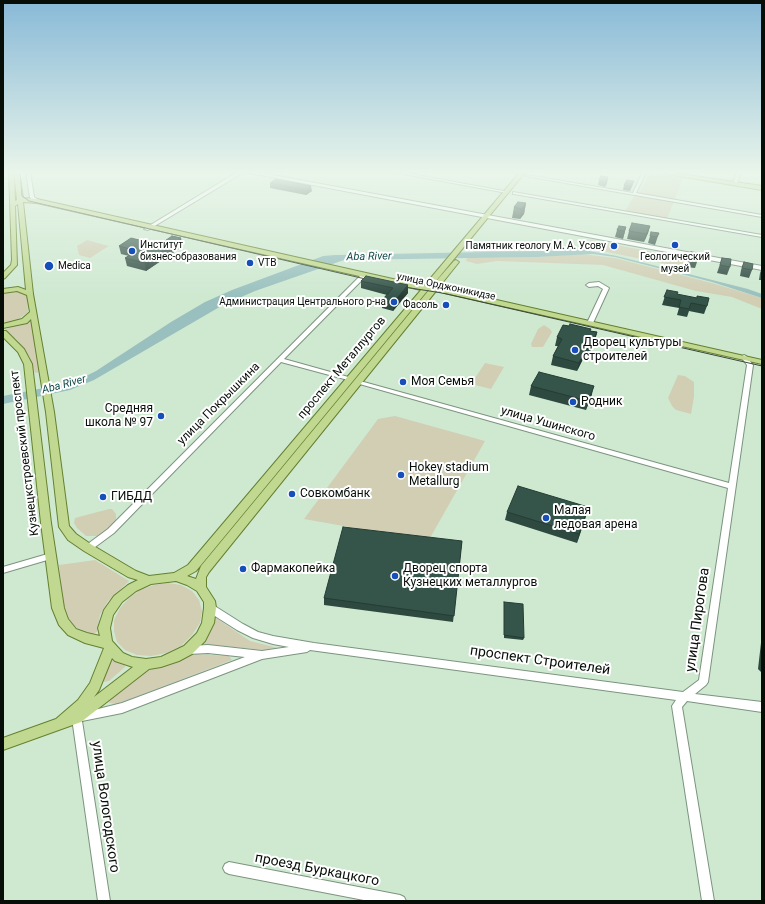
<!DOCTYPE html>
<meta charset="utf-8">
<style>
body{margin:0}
#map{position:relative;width:765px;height:904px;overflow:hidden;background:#cfe9d1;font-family:Roboto,sans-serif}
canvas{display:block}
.frame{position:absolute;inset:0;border:4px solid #060e07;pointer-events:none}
</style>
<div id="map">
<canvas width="765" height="904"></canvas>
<div class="frame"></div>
</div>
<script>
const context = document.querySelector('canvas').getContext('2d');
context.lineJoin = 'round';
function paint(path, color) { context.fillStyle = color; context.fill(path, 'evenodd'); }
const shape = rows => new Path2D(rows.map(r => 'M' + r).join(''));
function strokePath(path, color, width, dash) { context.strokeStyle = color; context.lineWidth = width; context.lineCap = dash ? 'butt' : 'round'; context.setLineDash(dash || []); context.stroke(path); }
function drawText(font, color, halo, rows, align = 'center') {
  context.font = font + ' Roboto,sans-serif'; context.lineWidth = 4; context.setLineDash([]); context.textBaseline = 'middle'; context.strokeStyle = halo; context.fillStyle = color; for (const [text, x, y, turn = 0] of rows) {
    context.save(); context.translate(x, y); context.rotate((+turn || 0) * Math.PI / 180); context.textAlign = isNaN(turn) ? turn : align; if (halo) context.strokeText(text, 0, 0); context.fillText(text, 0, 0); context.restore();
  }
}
const green = shape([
 [650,173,683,178,667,219,625,211,636,193,640,192],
 [87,240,109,246,90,258,79,255,77,246],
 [591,240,684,258,682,267,587,248],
 [481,245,505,248,519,252,473,252,476,247],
 [582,254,615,258,712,283,762,298,762,309,732,297,696,291,603,265,497,261,477,264,466,261,467,258,537,257],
 [16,291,27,295,28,312,16,321,3,324,3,293],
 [31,318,40,372,35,373,30,357,17,340,3,330,21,324],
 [544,325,550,329,552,332,543,347,532,347,531,344,538,329],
 [485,363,504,367,491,389,471,384],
 [678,375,685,376,694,382,694,397,691,414,676,410,672,406,668,398],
 [395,416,485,441,430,538,372,531,304,519,378,419],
 [109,509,112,509,116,514,116,521,99,536,86,536,77,528,74,523,75,518],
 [95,560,129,581,108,601,100,615,97,632,93,634,75,627,67,617,63,604,59,565],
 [168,583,181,585,192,591,199,600,202,611,200,623,192,635,181,646,166,653,151,656,137,655,125,650,117,642,114,631,114,620,120,608,129,598,140,590,154,585],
 [216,618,250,641,278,648,263,650,202,644,201,643],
 [196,654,229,656,232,660,117,704,109,703,110,699,139,674,186,656],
 [114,660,125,665,125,667,109,681,104,682,103,679,109,661]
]);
const water = shape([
 [584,250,617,256,748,289,762,294,762,298,712,282,615,257,593,254,537,257,344,260,255,291,223,305,94,380,70,390,3,404,3,396,74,382,96,371,171,322,205,302,232,290,323,256,335,255]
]);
const minor = shape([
 [26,171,30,171,34,197,39,200,39,202,35,202,30,198,26,171],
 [239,171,251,171,762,266,762,270,244,172,148,230,144,229,239,171],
 [387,171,395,171,509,192,507,193,387,171],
 [491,171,501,171,499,172,493,172,491,171],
 [507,171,516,171,524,173,522,174,507,171],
 [643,171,647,171,636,193,762,215,762,217,525,176,527,175,633,193,643,171],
 [737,171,741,171,737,184,735,185,733,184,737,171],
 [513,192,762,235,762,237,514,194,513,194,513,192],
 [364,273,367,275,366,276,284,359,352,378,353,379,352,380,348,380,281,362,114,533,91,550,88,551,85,550,84,548,85,546,108,529,362,274,364,273],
 [599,282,609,288,593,323,590,325,587,323,603,289,598,286,589,287,586,285,589,283,599,282],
 [744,355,746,356,753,365,708,682,706,685,695,694,762,702,762,712,687,701,682,707,714,901,702,901,672,706,676,700,310,650,307,652,262,659,122,713,82,721,110,901,98,901,72,718,74,715,122,703,245,657,208,653,188,654,185,653,183,650,185,647,188,646,208,645,262,651,289,647,273,644,253,638,237,630,207,611,206,608,207,605,210,604,213,605,243,624,258,632,273,636,314,643,683,692,699,680,728,488,356,383,355,382,356,381,360,381,729,483,747,365,741,357,744,355],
 [51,553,54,554,55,556,54,558,3,573,3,567,51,553],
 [229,862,400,895,404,897,406,901,369,901,229,874,225,872,223,868,225,864,229,862]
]);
const major = shape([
 [9,171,14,171,15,201,17,200,14,171,19,171,23,198,37,199,424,286,521,171,526,171,431,287,454,261,456,260,459,262,439,287,762,360,762,364,436,291,209,572,206,577,206,587,215,601,216,608,214,623,205,641,192,654,179,661,161,667,149,669,81,722,3,750,3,738,56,719,78,700,90,683,104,648,85,643,68,635,59,625,52,608,41,523,24,364,18,352,3,337,3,331,6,331,24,349,32,364,51,523,64,608,68,619,76,629,87,633,100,636,98,628,104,610,114,596,128,585,138,580,128,577,84,551,68,540,59,527,46,412,31,319,27,323,3,328,3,324,22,319,30,312,27,295,17,291,3,293,3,289,18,287,26,290,18,204,15,206,17,265,5,278,3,279,3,273,11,265,12,260,9,171],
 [23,202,37,203,421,290,188,565,174,573,149,576,136,571,92,545,76,534,69,526,54,412,33,294,23,202],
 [428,290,429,290,201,566,196,579,187,576,196,571,428,290],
 [176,581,187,585,197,591,204,602,204,608,202,623,197,633,184,646,161,657,146,659,132,657,123,653,112,641,110,628,113,615,122,602,136,591,151,584,176,581],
 [112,658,115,661,133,667,94,697,99,690,112,658],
 [649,171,661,171,762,186,762,190,649,171]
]);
const tram = shape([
 [20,171,22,196,29,201,374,281],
 [398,286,442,293,762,366]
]);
const wall = shape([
 [673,171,683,171,682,172],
 [608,177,607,183,605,187,598,185,599,180],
 [634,181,632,187,630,191,623,190,624,185],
 [270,183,312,191,306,195,270,188],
 [526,203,524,214,520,219,512,218,514,207],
 [650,226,648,233,644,242,627,239,629,231],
 [626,227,623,239,615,237,617,230],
 [659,233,655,245,648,243,650,236],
 [159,245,183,246,146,271,127,266,125,258,129,256,121,254,119,246],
 [691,252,700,253,695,268,686,267],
 [722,258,730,267,727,275,717,273],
 [744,262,752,270,749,278,740,276,741,270],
 [762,268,762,280,759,280,760,273],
 [361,281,408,285,408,293,393,311,382,308,382,300,387,295,361,288],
 [667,290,707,306,704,314,689,311,687,317,677,315,679,308,662,305],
 [590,331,597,332,595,341,589,354,586,353,577,371,551,365,553,356,558,346,555,346,557,337],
 [531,386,592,394,586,410,529,395],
 [507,512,586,516,577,543,505,520],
 [462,541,453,622,324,605,324,598],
 [504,602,524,638,523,640,504,638],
 [762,634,762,673,758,669]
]);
const shadedWall = shape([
 [608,177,607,183,605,187,606,182],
 [311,186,312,191,306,195,306,190],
 [526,203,524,214,520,219,521,209],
 [650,226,648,233,644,242,646,234],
 [626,227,623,239,624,231],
 [181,238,183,246,146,271,145,263],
 [408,285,408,293,393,311,393,303],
 [597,332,595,341,589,354,591,346],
 [588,345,586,353,577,371,579,363],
 [594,386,592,394,586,410,588,401],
 [588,507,586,516,577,543,579,534]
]);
const building = shape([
 [601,176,608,177,606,182,599,180,601,176],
 [276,179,311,186,306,190,270,183,276,179],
 [627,180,634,181,631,186,624,185,627,180],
 [518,202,526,203,521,209,514,207,518,202],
 [632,223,650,226,646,234,629,231,632,223],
 [619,226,626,227,624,231,617,230,619,226],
 [651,232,659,233,657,237,650,236,651,232],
 [172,236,181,238,145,263,125,258,137,251,119,246,131,238,159,245,172,236],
 [691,252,700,253,698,261,689,259,691,252],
 [722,258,731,259,730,267,720,265,722,258],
 [744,262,753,264,752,270,742,268,744,262],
 [366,276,408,285,393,303,382,300,393,288,361,281,366,276],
 [667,290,678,292,677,294,697,298,697,296,709,298,707,306,691,303,689,309,679,307,681,300,664,297,667,290],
 [570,324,591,329,590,331,597,332,591,346,588,345,579,363,553,356,562,339,557,337,563,325,569,326,570,324],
 [539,372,594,386,588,401,531,386,539,372],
 [518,486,588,507,579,534,507,512,518,486],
 [343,527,462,541,454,616,324,598,343,527],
 [504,602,523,604,524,638,504,635,504,602]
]);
const markers = [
 [675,245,4,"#164eba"],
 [614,246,4,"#164eba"],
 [132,251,4,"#164eba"],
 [250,263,4,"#164eba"],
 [49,266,5,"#164eba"],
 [394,302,4,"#164eba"],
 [446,305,4,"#164eba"],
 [575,350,4,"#164eba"],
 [403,382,4,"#164eba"],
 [573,402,4,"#164eba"],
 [161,416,4,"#164eba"],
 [401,475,4,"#164eba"],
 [292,494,4,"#164eba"],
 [103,497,4,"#164eba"],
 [546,518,4,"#164eba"],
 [243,569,4,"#164eba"],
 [395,576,4,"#164eba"]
];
const farPoinames = [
 ["Институт",140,245],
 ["бизнес-образования",140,257],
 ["Памятник геологу М. А. Усову",606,246,"right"],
 ["Геологический",675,257,"center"],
 ["музей",675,269,"center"],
 ["VTB",258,263],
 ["Medica",58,266],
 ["Администрация Центрального р-на",386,302,"right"],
 ["Фасоль",438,305,"right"]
];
const farStreetnames = [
 ["улица Орджоникидзе",446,287,12]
];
const farWaternames = [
 ["Aba River",369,257,-1],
 ["Aba River",64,385,-15]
];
const poiNames = [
 ["Дворец культуры",583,343],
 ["строителей",583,357],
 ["Моя Семья",411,382],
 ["Родник",581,402],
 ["Средняя",153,409,"right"],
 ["школа № 97",153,423,"right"],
 ["Hokey stadium",409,468],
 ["Metallurg",409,482],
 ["Совкомбанк",300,494],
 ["ГИБДД",111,497],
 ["Малая",554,511],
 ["ледовая арена",554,525],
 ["Фармакопейка",251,569],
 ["Дворец спорта",403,569],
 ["Кузнецких металлургов",403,583]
];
const streetNames = [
 ["проспект Металлургов",342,368,-50],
 ["улица Покрышкина",219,404,-45],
 ["улица Ушинского",548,424,16],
 ["Кузнецкстроевский проспект",25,453,-97]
];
const nearStreetnames = [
 ["улица Пирогова",698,620,-82],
 ["проспект Строителей",540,661,8],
 ["улица Вологодского",105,807,82],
 ["проезд Буркацкого",317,870,11]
];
paint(green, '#d1ceb4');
paint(water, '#99c0be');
strokePath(minor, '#7c947f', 2);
strokePath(major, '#658030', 2);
paint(minor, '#fff');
paint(major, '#c1d890');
strokePath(tram, '#3a473b', 1);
paint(wall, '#2e4940');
paint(shadedWall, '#253c34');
paint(building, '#35554a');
strokePath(building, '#253c34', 1);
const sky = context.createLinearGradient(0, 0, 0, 297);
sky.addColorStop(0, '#88b9d7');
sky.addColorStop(0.58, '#e9f5ea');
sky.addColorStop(1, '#e9f5ea00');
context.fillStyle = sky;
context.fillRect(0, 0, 765, 297);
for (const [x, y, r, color] of markers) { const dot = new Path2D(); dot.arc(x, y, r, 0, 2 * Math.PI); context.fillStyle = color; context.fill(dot); strokePath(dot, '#fff', 1.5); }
drawText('10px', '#060e07', '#fff', farPoinames, 'left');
drawText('10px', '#060e07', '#fff', farStreetnames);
drawText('italic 11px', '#104b4a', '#fff', farWaternames);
drawText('12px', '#060e07', '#fff', poiNames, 'left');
drawText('12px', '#060e07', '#fff', streetNames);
drawText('14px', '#060e07', '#fff', nearStreetnames);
</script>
